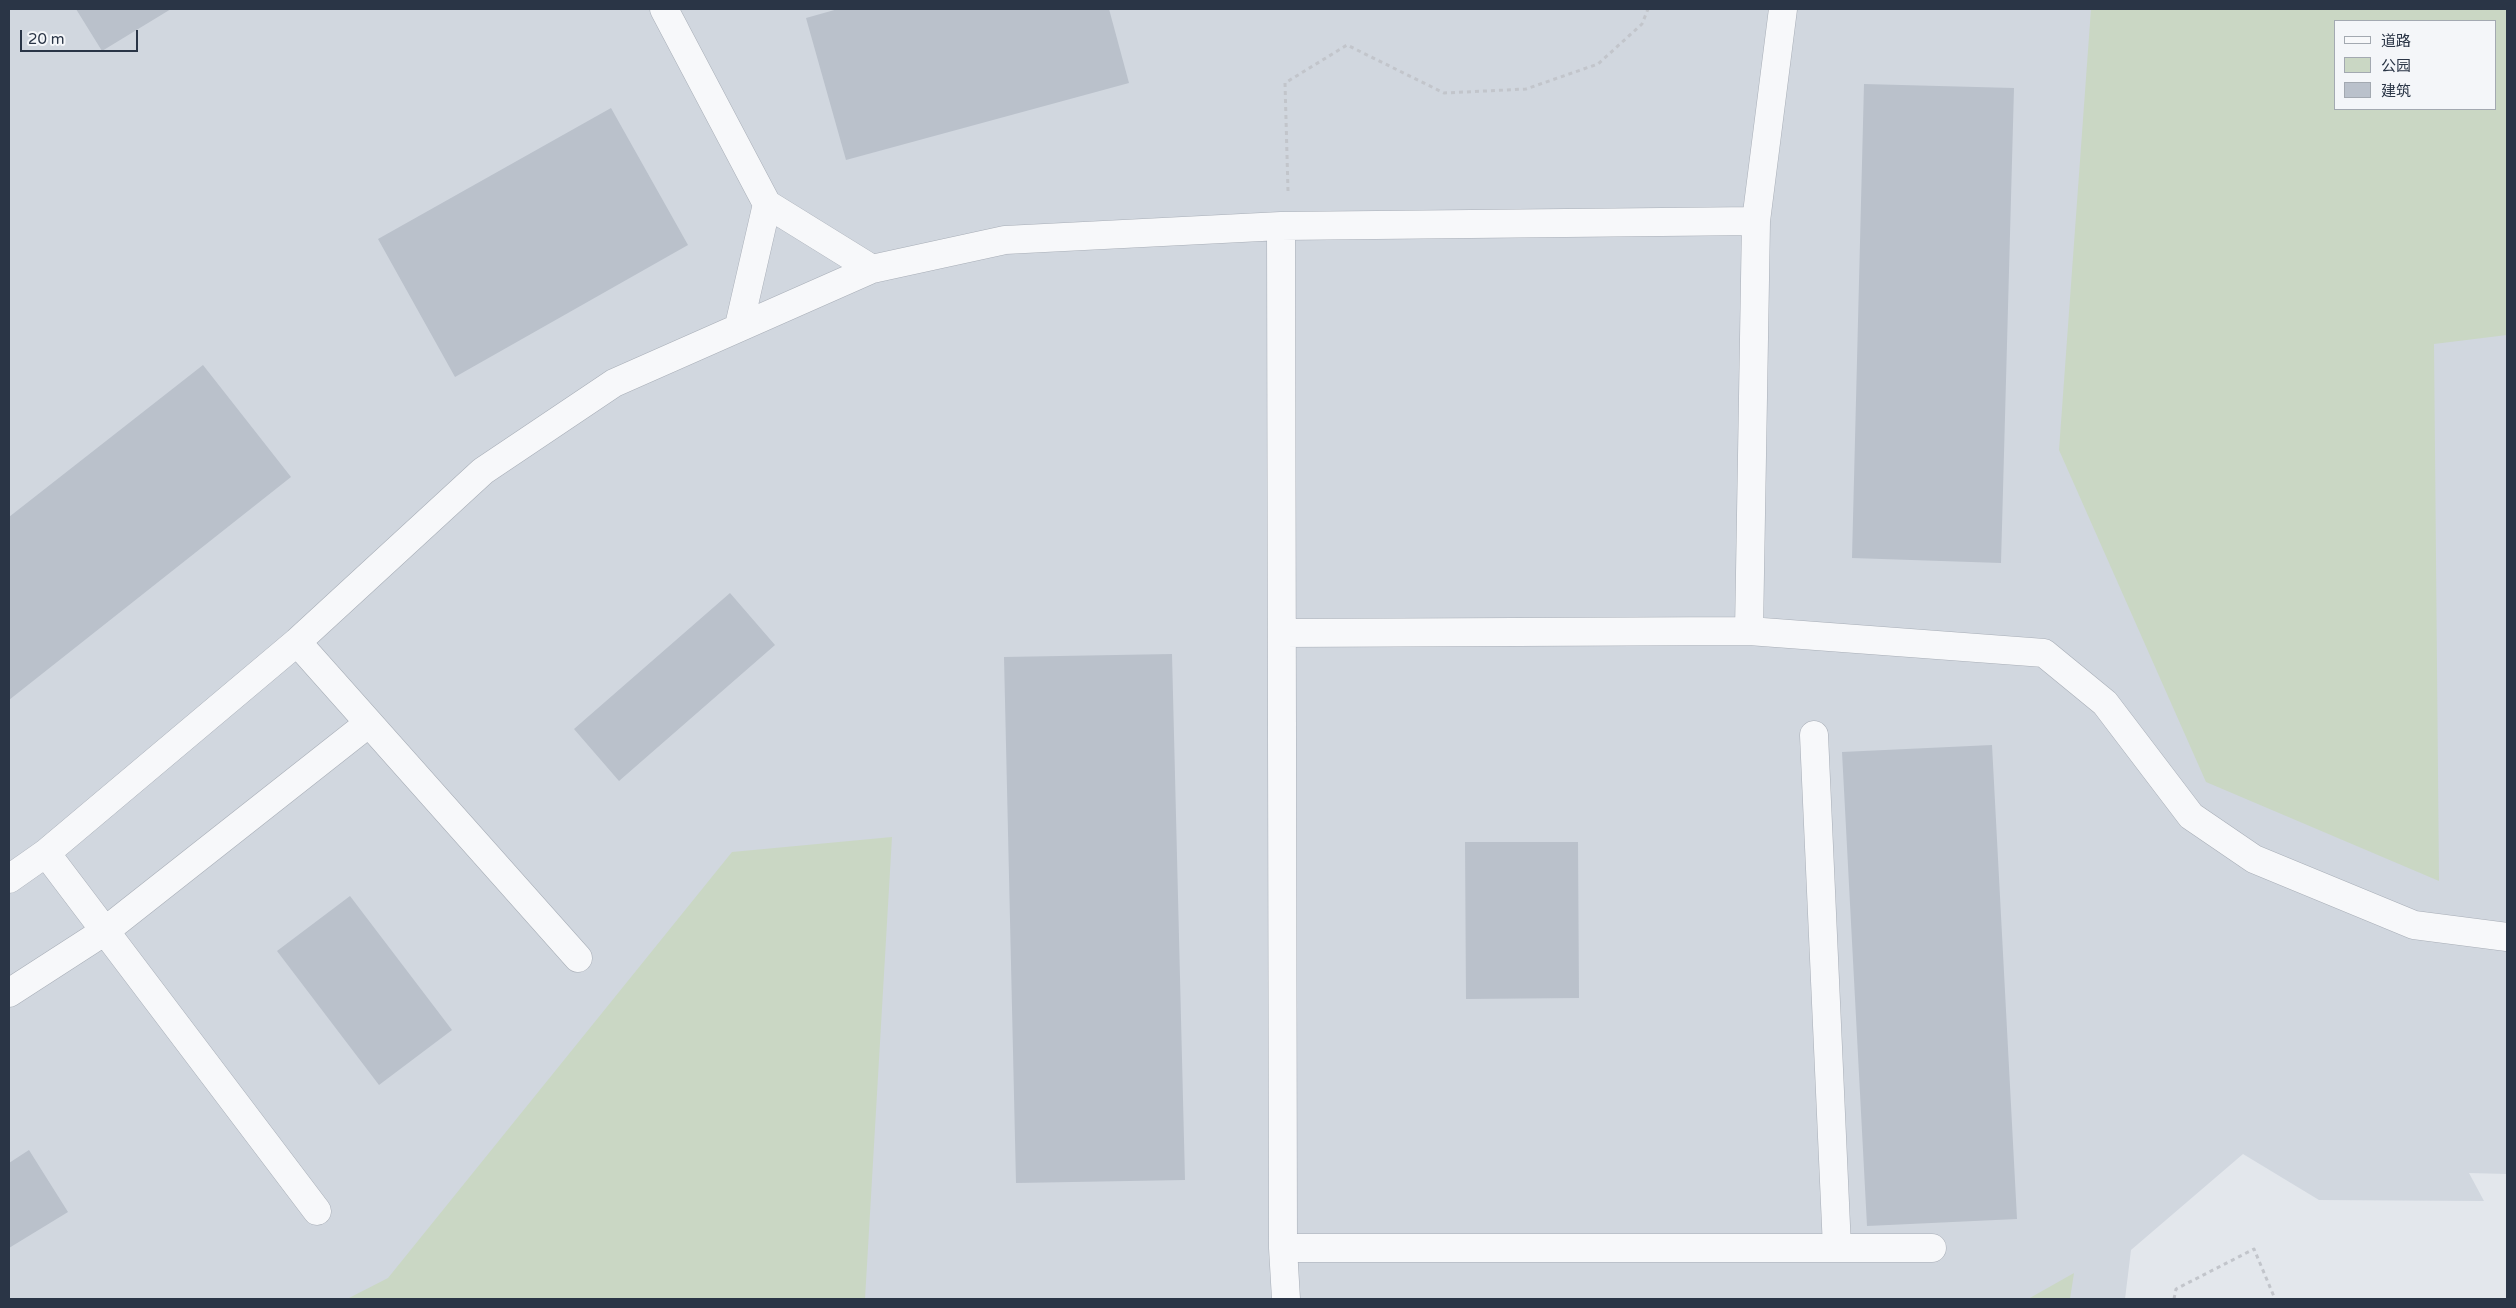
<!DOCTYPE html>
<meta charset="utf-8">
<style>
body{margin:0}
#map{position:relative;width:2516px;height:1308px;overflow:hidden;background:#e3e7ec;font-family:"Varela Round","Noto Sans SC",sans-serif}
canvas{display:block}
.frame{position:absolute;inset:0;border:10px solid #2a3546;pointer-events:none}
.legend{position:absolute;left:2334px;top:20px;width:162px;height:90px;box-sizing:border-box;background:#f4f6f9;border:1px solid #a3a9b1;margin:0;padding:6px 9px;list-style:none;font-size:15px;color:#2a3546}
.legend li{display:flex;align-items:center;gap:10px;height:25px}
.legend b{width:25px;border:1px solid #a3a9b1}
.scale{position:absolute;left:20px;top:30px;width:118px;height:22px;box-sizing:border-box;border:2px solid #2a3546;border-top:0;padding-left:6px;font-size:15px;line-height:18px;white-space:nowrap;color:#2a3546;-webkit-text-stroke:4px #f4f6f9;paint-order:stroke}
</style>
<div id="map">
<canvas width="2516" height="1308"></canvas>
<div class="frame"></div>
<ul class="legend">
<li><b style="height:6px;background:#f7f8fa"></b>道路</li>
<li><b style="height:14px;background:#cad7c4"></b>公园</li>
<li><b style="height:14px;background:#bac1cb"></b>建筑</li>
</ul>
<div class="scale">20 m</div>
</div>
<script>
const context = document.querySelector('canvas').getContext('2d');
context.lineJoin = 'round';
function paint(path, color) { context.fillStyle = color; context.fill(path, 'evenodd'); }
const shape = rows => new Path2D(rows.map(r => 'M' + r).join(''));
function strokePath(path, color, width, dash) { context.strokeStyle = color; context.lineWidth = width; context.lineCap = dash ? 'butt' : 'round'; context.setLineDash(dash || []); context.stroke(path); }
const built = shape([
 [9,9,2507,9,2507,1174,2469,1173,2484,1201,2319,1200,2243,1154,2131,1250,2125,1299,9,1299],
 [2335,21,2495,21,2495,109,2335,109]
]);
const green = shape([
 [2091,9,2507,9,2507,335,2434,344,2439,881,2206,782,2059,450],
 [2335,21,2495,21,2495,109,2335,109],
 [892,837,865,1299,347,1299,388,1278,732,852],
 [2074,1273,2070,1299,2028,1299]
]);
const building = shape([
 [76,9,171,9,102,51],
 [838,9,1109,9,1129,83,846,160,806,18],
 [1864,84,2014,88,2001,563,1852,558],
 [611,108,688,245,455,377,378,239],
 [203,365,291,477,9,700,9,517],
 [730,593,775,645,619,781,574,729],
 [1172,654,1185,1180,1016,1183,1004,657],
 [1992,745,2017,1219,1867,1226,1842,752],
 [1465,842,1578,842,1579,998,1466,999],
 [350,896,452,1030,379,1085,277,951],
 [29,1150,68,1212,9,1248,9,1163]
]);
const path = shape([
 [1288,191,1285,83,1347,45,1444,93,1526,89,1598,64,1642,24,1648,9],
 [2174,1299,2176,1289,2254,1249,2275,1299]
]);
const minor = shape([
 [664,9,767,204,872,269],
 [1281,226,1283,1248,1286,1299],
 [739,326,767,204],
 [1749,631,1756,221,1783,9],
 [1282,633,1749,631,2044,653,2105,703,2191,816,2254,859,2414,925,2507,937],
 [297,642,578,958],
 [1814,735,1837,1248],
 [46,853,317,1211],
 [9,879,46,853,297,642,483,471,614,383,872,269,1005,240,1281,226,1756,221],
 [9,993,105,931,369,723],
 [1283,1248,1932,1248]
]);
paint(built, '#d1d7df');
paint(green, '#cad7c4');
paint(building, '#bac1cb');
strokePath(minor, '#a8aeb7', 29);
strokePath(path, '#c2c5cb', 3, [4, 4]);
strokePath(minor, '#f7f8fa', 28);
</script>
